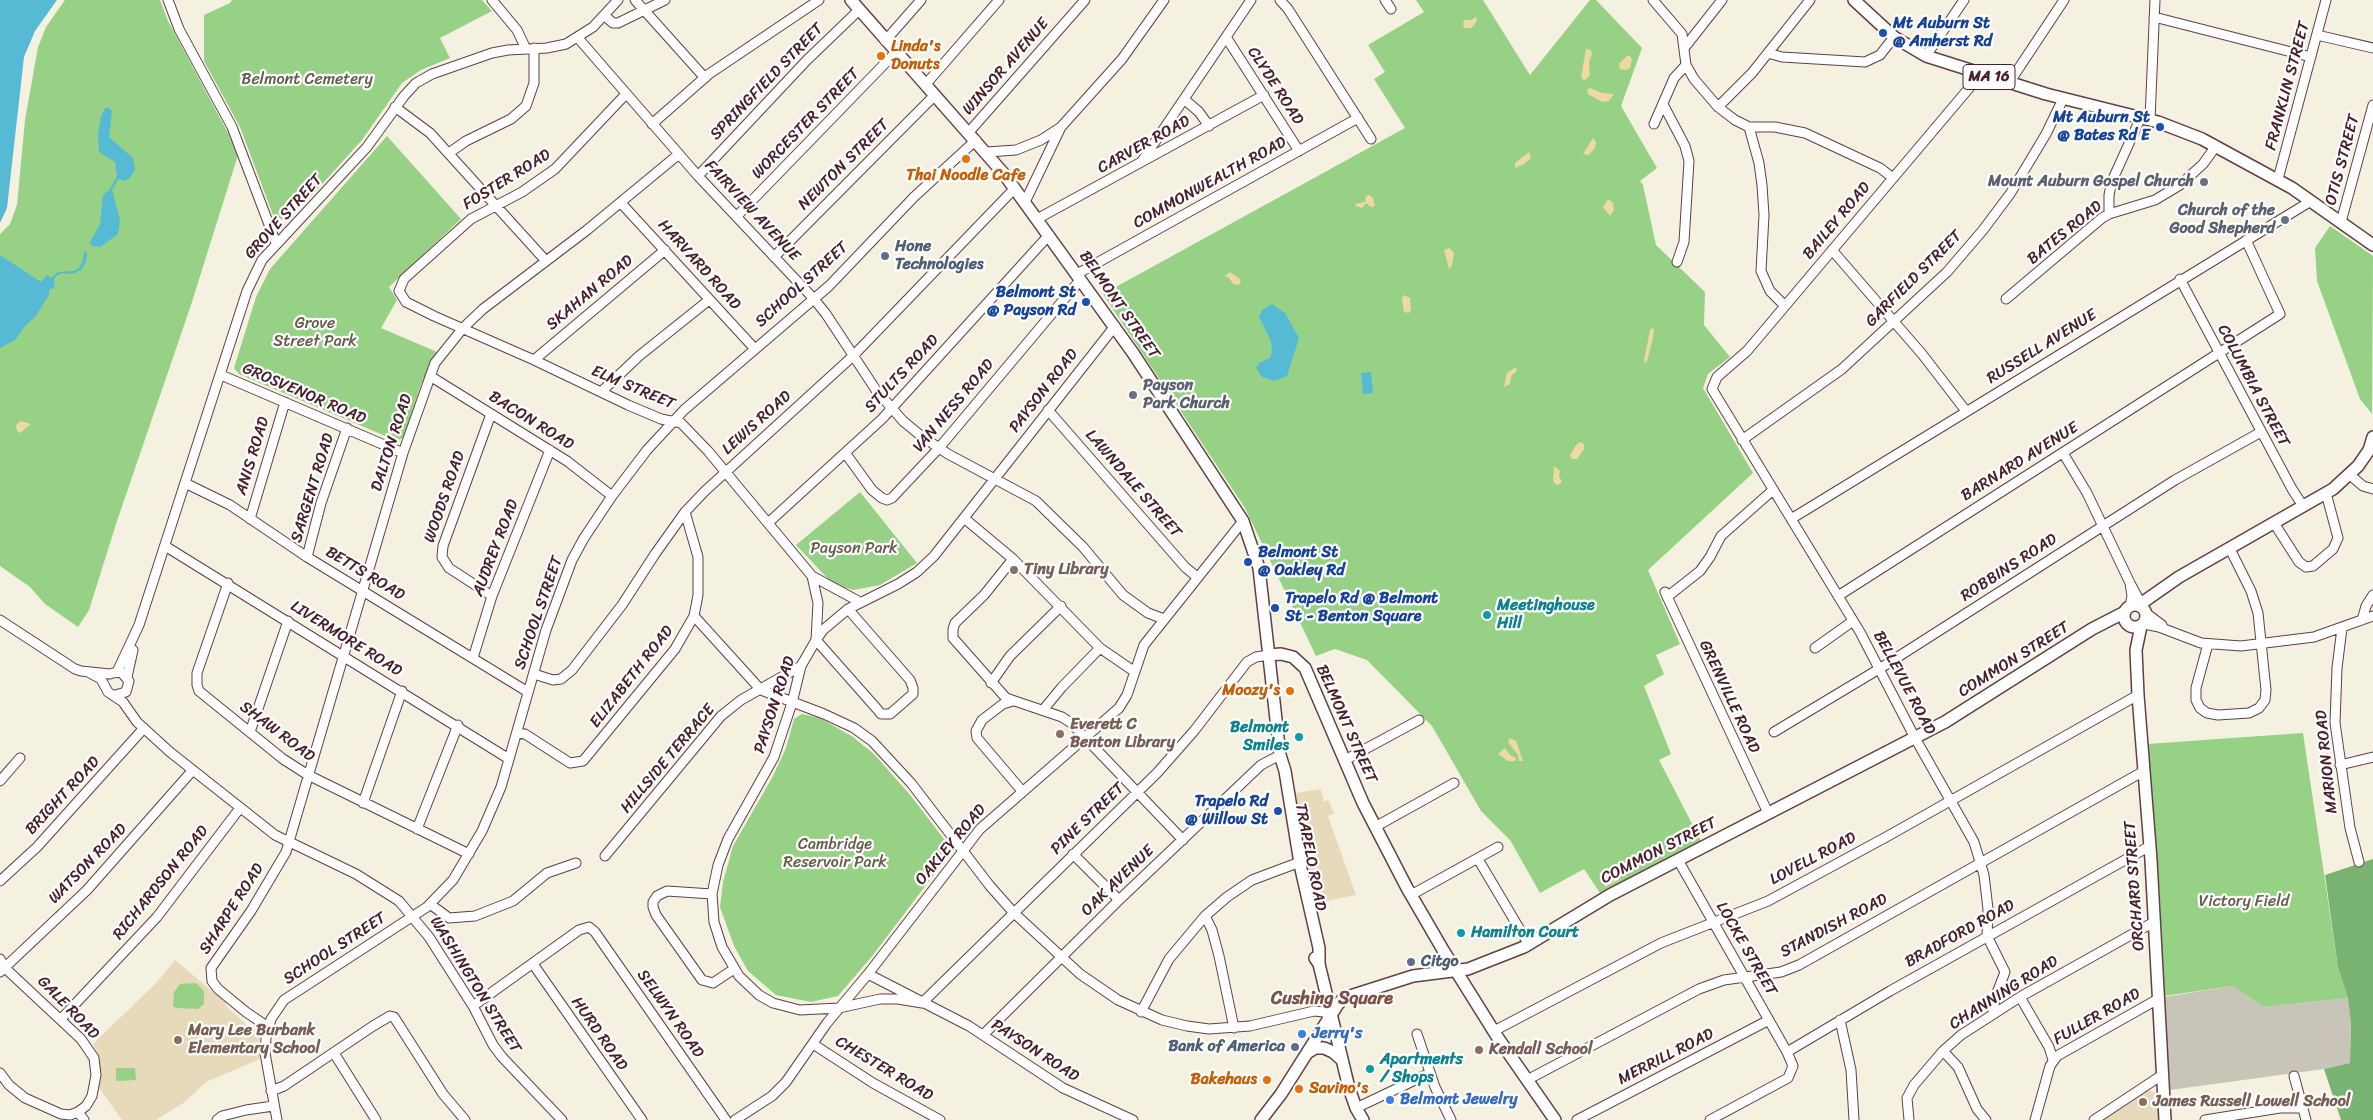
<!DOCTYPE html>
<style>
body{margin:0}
canvas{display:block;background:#f5f1e0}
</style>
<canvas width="2373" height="1120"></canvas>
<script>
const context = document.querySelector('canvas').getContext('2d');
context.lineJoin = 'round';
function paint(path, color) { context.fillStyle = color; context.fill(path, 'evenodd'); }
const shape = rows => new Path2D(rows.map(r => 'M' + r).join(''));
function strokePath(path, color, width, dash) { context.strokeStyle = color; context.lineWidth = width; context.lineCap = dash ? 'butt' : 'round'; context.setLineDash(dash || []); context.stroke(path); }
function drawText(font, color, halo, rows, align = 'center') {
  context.font = font + ' Sriracha,sans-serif'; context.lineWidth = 4.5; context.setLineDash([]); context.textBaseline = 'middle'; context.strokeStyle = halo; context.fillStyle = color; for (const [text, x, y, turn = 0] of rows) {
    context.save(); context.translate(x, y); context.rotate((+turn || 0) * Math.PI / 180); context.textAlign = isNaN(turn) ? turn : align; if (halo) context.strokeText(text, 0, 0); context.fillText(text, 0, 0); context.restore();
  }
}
const built = shape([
 [1321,789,1324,802,1328,800,1334,813,1328,816,1356,895,1316,903,1304,850,1296,793],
 [175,960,225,1002,227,1007,247,1025,257,1028,259,1033,260,1059,206,1082,185,1102,156,1120,122,1120,99,1088,100,1059,93,1044,157,982],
 [2149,1090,2156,1093,2159,1120,2104,1120]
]);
const industrial = shape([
 [2233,986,2264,1007,2348,998,2351,1023,2350,1063,2324,1069,2170,1090,2164,997]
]);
const green = shape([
 [65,0,160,0,168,21,228,133,238,155,191,305,117,521,89,610,78,627,45,604,30,587,0,566,0,234,10,224,17,205,25,120,38,47,46,27],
 [232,0,482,0,492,11,440,38,450,58,421,70,402,83,362,140,313,194,283,220,273,215,240,127,204,61,204,15,230,3],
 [1416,0,1483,0,1530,75,1590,0,1596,0,1642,48,1621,106,1657,168,1640,181,1643,185,1656,245,1705,292,1704,325,1730,357,1708,374,1703,388,1753,473,1648,570,1680,644,1656,655,1664,674,1644,686,1671,754,1659,760,1701,841,1600,893,1584,869,1540,893,1510,840,1481,811,1432,726,1367,660,1335,649,1316,656,1245,508,1103,294,1405,128,1374,79,1385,72,1368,45,1424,12],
 [387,136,461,219,389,287,397,300,381,328,437,352,420,387,404,437,397,441,239,374,234,368,256,297,270,269],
 [2330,226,2373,256,2372,414,2360,399,2317,281,2315,248],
 [860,492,917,563,880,585,853,590,833,584,796,545],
 [802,714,820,718,853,737,874,754,911,796,950,847,951,852,873,955,838,996,811,1002,776,995,748,971,734,946,720,907,723,882,733,846,773,776,786,748,794,719],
 [2303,733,2338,968,2348,998,2264,1007,2233,986,2164,996,2160,898,2147,744],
 [196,983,204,991,204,1004,198,1009,176,1008,173,1006,174,992,180,984],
 [116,1068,135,1068,136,1080,116,1081]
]);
const forest = shape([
 [2373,859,2373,1120,2341,1120,2324,1069,2350,1063,2351,1024,2348,998,2338,968,2325,875]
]);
const sand = shape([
 [1476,17,1477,20,1474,25,1471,28,1464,28,1463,24,1464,20,1471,20],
 [1586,49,1591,50,1592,54,1589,63,1590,75,1584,81,1581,77],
 [1627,56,1630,56,1632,59,1630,68,1626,70,1620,69,1619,64],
 [1590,88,1602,93,1614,94,1609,101,1602,102,1588,94,1587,90],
 [1593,138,1596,142,1595,148,1589,155,1583,154],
 [1529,152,1531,158,1524,164,1515,168,1515,163],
 [1369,195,1373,198,1375,206,1371,207,1366,203,1362,208,1356,206,1355,204,1365,202,1366,196],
 [1608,199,1613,203,1614,210,1610,216,1603,207],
 [1449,248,1454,253,1452,265,1449,269,1444,250],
 [1230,272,1241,280,1239,285,1233,284,1229,278,1225,276],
 [1403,295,1410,298,1411,309,1409,313,1404,312,1402,300],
 [1652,328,1654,329,1653,338,1647,361,1645,363,1644,361,1650,330],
 [1516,367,1517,371,1511,376,1510,384,1504,387,1507,373],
 [21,421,31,424,20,433,17,431,16,425],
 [1580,442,1584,444,1584,449,1577,459,1572,459,1570,455,1576,445],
 [1554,466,1560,471,1559,476,1562,482,1558,485,1555,484,1553,480],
 [1510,738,1516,741,1523,761,1519,761,1518,755,1508,742],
 [1505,748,1510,755,1516,758,1515,761,1508,761,1498,754],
 [1613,873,1618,874,1619,880,1605,887,1604,884,1612,878]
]);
const water = shape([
 [0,0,57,0,35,31,24,57,7,208,0,223],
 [105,108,109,108,112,111,109,137,133,158,135,170,129,179,125,181,118,179,114,187,112,190,120,220,118,234,100,247,92,246,90,242,100,224,103,195,110,189,117,176,115,162,99,152,98,135,101,116],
 [85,250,87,253,86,262,81,270,72,274,62,273,56,276,54,280,55,287,49,290,49,295,35,317,25,326,15,340,0,348,0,255,41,282,47,275,51,278,58,272,73,271,78,269,82,263],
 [1272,304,1285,313,1299,338,1287,376,1274,381,1262,377,1256,368,1259,363,1270,358,1272,352,1271,341,1259,317,1262,310],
 [1371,372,1373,393,1363,394,1361,373]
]);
const minor = shape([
 [168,0,179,29,232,127,276,243],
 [492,0,517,30,526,49],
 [635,0,705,78],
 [1280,0,1288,9,1371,139],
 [1385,0,1391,9],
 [1653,0,1682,34,1686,65,1694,79,1718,107,1735,120,1749,127,1775,127,1805,133,1880,168,1893,178],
 [605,16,613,23,618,23,665,0],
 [2154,17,2311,57],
 [2317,35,2373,48],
 [1226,37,1299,151],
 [578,38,698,176,814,299,826,314,876,390,903,421,920,435,948,454,1036,501,1083,547,1123,595,1148,613,1164,619],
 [885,41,921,0],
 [1685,47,1722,0],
 [1768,53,1782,57,1865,62,1880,55,1894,37],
 [1926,56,1964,0],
 [1981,74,1747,351,1717,377,1712,389,1860,632,1915,738,1974,842,1984,875,1988,909,1987,936,2005,972,1995,998,1993,1014],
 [2009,83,2064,0],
 [926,84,999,0],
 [626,94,555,169,522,192,471,219,404,279,399,291,406,302,434,316,534,360,628,405,661,419,681,423,708,451,812,576,818,603,816,640,877,709,881,714,890,714,913,694,913,688,910,680,848,609],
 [1184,99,1199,112,1209,126],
 [1664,106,1685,146,1689,161,1684,242,1677,262],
 [395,107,430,133,546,261],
 [1718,107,1752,73,1810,0],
 [2150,120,2155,0],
 [652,124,709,74,819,0],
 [1654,124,1674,78,1686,65],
 [1749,127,1759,163,1762,185,1764,215,1761,271,1770,291,1784,305],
 [969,132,1085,0],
 [987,152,1016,150,1041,140,1061,127,1122,59,1164,0],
 [449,153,466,141,511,119,526,106,534,83,534,48],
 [1142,161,1251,0],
 [698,176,807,60,859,10],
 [2278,179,2326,0],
 [1025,202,1060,129],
 [621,203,754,348],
 [2109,214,2109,195,2112,181,2141,117],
 [737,216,896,52],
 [1037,219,1264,95],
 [2341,222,2373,105],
 [1832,250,1922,354,1966,411],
 [774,257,935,95],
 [1077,274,1358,118],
 [2180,279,2292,489,2303,506],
 [2006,299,2102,218,2109,214,2155,200,2180,185,2203,164,2216,146],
 [534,360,665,250],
 [221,375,403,453],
 [430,376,567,461,612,496],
 [601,392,639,356,709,300],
 [1048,410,1185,567,1197,577],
 [491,414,443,546,442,557,449,568,492,596],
 [1742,440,1842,369,1947,272,1983,230,2010,194,2046,134,2063,99],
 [2063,453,2087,493,2130,583],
 [846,454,872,490,882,498,887,500,892,498,939,448,1081,279],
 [2350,475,2363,486,2373,489],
 [185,483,230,505,307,557,528,692],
 [964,518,1013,559,1100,648,1135,672],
 [250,519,285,402],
 [1791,519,2311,201],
 [768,523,882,419,1049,235],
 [2274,523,2299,562,2306,567,2313,566,2333,549,2338,538,2326,493],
 [165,546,509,759],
 [307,557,321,503,347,428],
 [1013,559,984,595,955,623,953,629,953,638,1006,698,1062,717,1071,723,1183,840],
 [812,576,860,602],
 [228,583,197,673,197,685,199,691,283,759,308,775,469,854],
 [1665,592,1768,813],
 [1838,596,2280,314,2246,240],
 [1667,597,1700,571,1710,557,1721,536,1773,490],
 [2130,606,2132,596,2130,583,2138,598,2139,605],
 [2146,613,2162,625],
 [694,616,761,690,824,714,854,728,872,741,911,783,990,886,1013,912,1080,974,1118,1000,1162,1020,1187,1026,1209,1029,1250,1026,1314,1011,1324,1012,1331,1016],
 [0,620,75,669,81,671,110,674],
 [2362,620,2366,606,2373,595],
 [2144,624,2159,627,2201,643,2241,646,2314,637,2373,616],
 [2342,628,2337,668,2335,723,2350,828,2359,862],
 [2208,644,2196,688,2196,700,2200,708,2207,713,2218,715,2249,713,2259,708,2265,700,2266,690,2258,613,2251,591,2230,549],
 [1815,648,1853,621],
 [473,658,492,596,550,450],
 [88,672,101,679,108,692,123,702,137,722,170,752,275,835,356,874,399,901,429,937,473,1006,493,1045,502,1057,562,1120],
 [117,672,139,625,247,291,262,260,367,147,404,96,416,83,432,74,492,53,508,50,547,48,566,44,593,27,618,0],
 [113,673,121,672,129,681,126,692,115,695],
 [534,674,553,680,561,679,572,670,622,605,655,554,685,512,705,491,853,356,1015,188],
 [127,677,133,650],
 [991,683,1010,656,1061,606],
 [1013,701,1003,704,982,720,976,731,977,738,1022,791],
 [1043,710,1062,687,1100,648],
 [250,732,288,621],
 [1774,732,1879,669,2175,480,2261,432],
 [517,733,525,734,570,763,583,761,675,649,694,616,698,595,698,557,685,512],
 [1345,760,1419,720],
 [2340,765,2373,757],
 [0,781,20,758],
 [363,803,402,691],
 [1375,827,1454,783],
 [417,829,458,725],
 [1073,854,1119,900],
 [605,856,721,716,741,700,801,666],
 [1478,859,1529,945],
 [1678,860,1787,1052,1793,1066,1788,1078,1710,1120],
 [0,881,37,847,144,728],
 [712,894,667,891,657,896,653,902,653,907,656,915,702,980,713,983,734,969],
 [1411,895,1498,847],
 [430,904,449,918,475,916,513,901,547,873,576,863],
 [1205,916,1212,930,1219,956,1234,1028],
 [0,959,5,968,81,1039,94,1058,96,1075,92,1096,86,1106,78,1112],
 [533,964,642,1120],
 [0,972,87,890,192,771],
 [868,974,969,1026,1063,1088,1133,1120],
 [2020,997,2049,1047,2053,1060],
 [922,1003,898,999,880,999,839,1008,800,1010,773,1003,759,995,739,976,722,947,714,922,712,894,718,865,728,839,774,757,792,703,801,666,816,640,823,630,848,609,898,584,917,572,934,556,1115,326],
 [922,1003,1157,773,1194,731,1247,662,1256,657,1269,655],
 [473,1006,579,930,589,927,595,932,726,1120],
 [1141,1012,1169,959,1205,916,1227,897,1252,880,1300,862],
 [61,1019,157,917,240,808],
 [1840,1020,1851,1070,1854,1120],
 [268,1027,246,1012,218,989,212,981,211,968,251,911,286,852,403,453,435,363,463,328,483,309,587,230,679,154],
 [1494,1031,1661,943,1768,901,1888,836,2138,695],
 [1417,1034,1435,1087,1451,1120],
 [983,1035,1119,900,1261,765,1280,755],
 [813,1044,873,1083,940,1120],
 [1943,1051,1958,1067,1977,1109,1986,1120],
 [1787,1052,1890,991,2150,846],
 [334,1053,376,1120],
 [0,1073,9,1085,25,1098,61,1114,70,1115,78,1112,84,1120],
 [2294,1076,2306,1120],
 [1527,1080,1699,989,1724,980,1781,972,1799,965,2144,771],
 [271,1091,284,1086,373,1026,390,1016,394,1017,443,1094,465,1120],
 [1356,1108,1430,1073],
 [217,1120,222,1116,246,1110,273,1106],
 [277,1120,265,1053,266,1038,271,1019,284,1000,427,907,453,880,482,831,501,787,546,630,572,560,584,538,612,496,647,450,684,410,829,286,914,197,976,140],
 [735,1120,772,1096,786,1082,827,1023,868,974,980,829,1119,708,1127,695,1144,645,1243,521],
 [1577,1120,1769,1020],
 [1909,1120,1907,1098,1914,1085,1943,1051,1961,1035,2020,997,2154,922],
 [2035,1120,2050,1066,2057,1056,2158,999],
 [2094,1120,2162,1075],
 [2205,1120,2280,1108,2302,1108]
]);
const major = shape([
 [851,0,1004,174,1133,353,1243,521,1259,568,1280,755,1285,771,1301,869,1319,948,1319,964],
 [1854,0,1894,37,1926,56,2046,94,2158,122,2202,139,2292,188,2373,245],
 '2124 616a11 11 0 1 1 22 0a11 11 0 1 1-22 0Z',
 [2139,605,2179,577,2333,489,2358,466,2369,450,2373,437],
 [2141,626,2136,650,2138,695,2151,860,2165,1120],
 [1269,655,1281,654,1293,657,1305,668,1363,803,1407,888,1443,950,1498,1038,1555,1120],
 [1315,958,1319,964,1349,1088,1356,1108,1363,1120],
 [1307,1053,1315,1048,1324,1048,1333,1052,1341,1059],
 [1261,1120,1281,1094,1338,1004,1344,998,1413,976,1468,969,1524,947,1610,895,1945,722,2092,629,2125,612]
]);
const markers = [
 [1883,33,5,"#1a4fb4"],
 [881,56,5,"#e8710a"],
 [2160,127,5,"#1a4fb4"],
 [966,159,5,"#e8710a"],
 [2204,182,5,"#6b7280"],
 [2285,220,5,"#6b7280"],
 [885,256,5,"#5c6f8a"],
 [1086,302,5,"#1a4fb4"],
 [1133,395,5,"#6b7280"],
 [1248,562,5,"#1a4fb4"],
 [1014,570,5,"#8d6e63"],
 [1275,608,5,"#1a4fb4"],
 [1487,615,5,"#0f9aa8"],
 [1290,691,5,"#e8710a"],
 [1060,734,5,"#8d6e63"],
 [1299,737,5,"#0f9aa8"],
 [1278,811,5,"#1a4fb4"],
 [1461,933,5,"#0f9aa8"],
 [1411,962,5,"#5c6f8a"],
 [1302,1034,5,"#3f7fe0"],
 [178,1040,5,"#8d6e63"],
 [1295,1047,5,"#5c6f8a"],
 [1479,1050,5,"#8d6e63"],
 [1370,1069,5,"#0f9aa8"],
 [1267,1080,5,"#e8710a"],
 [1299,1089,5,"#e8710a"],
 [1390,1100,5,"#3f7fe0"],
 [2143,1102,5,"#8d6e63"]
];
const shields = [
 [1989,77,52]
];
const shieldNames = [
 ["MA 16",1989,77]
];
const transitNames = [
 ["Mt Auburn St",1893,24],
 ["@ Amherst Rd",1893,42],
 ["Mt Auburn St",2150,118,"right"],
 ["@ Bates Rd E",2150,136,"right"],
 ["Belmont St",1076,293,"right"],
 ["@ Payson Rd",1076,311,"right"],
 ["Belmont St",1258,553],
 ["@ Oakley Rd",1258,571],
 ["Trapelo Rd @ Belmont",1285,599],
 ["St - Benton Square",1285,617],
 ["Trapelo Rd",1268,802,"right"],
 ["@ Willow St",1268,820,"right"]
];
const foodNames = [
 ["Linda's",891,47],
 ["Donuts",891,65],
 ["Thai Noodle Cafe",966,176,"center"],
 ["Moozy's",1280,691,"right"],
 ["Bakehaus",1257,1080,"right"],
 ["Savino's",1309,1089]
];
const streetNames = [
 ["WINSOR AVENUE",1006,67,-49],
 ["SPRINGFIELD STREET",767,82,-46],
 ["CLYDE ROAD",1275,86,57],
 ["FRANKLIN STREET",2288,86,-75],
 ["WORCESTER STREET",806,124,-46],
 ["CARVER ROAD",1144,145,-29],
 ["OTIS STREET",2343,160,-75],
 ["NEWTON STREET",844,165,-45],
 ["FOSTER ROAD",507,180,-32],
 ["COMMONWEALTH ROAD",1210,183,-29],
 ["FAIRVIEW AVENUE",752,211,47],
 ["GROVE STREET",284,217,-48],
 ["BAILEY ROAD",1837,221,-50],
 ["BATES ROAD",2065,233,-39],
 ["HARVARD ROAD",699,265,48],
 ["GARFIELD STREET",1914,279,-45],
 ["SCHOOL STREET",802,285,-42],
 ["SKAHAN ROAD",590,293,-40],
 ["BELMONT STREET",1119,305,55],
 ["RUSSELL AVENUE",2042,347,-32],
 ["STULTS ROAD",902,374,-47],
 ["COLUMBIA STREET",2253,386,62],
 ["ELM STREET",633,388,23],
 ["PAYSON ROAD",1044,391,-52],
 ["GROSVENOR ROAD",304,394,23],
 ["VAN NESS ROAD",954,406,-50],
 ["BACON ROAD",531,421,32],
 ["LEWIS ROAD",757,423,-42],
 ["DALTON ROAD",392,443,-72],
 ["ANIS ROAD",253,456,-73],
 ["BARNARD AVENUE",2020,462,-32],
 ["LAWNDALE STREET",1133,484,49],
 ["SARGENT ROAD",313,488,-73],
 ["WOODS ROAD",445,497,-71],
 ["AUDREY ROAD",496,548,-69],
 ["ROBBINS ROAD",2009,568,-33],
 ["BETTS ROAD",365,574,31],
 ["SCHOOL STREET",539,613,-71],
 ["LIVERMORE ROAD",346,639,32],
 ["COMMON STREET",2014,660,-32],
 ["ELIZABETH ROAD",632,677,-52],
 ["BELLEVUE ROAD",1904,683,62],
 ["GRENVILLE ROAD",1729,697,65],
 ["PAYSON ROAD",775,705,-72],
 ["BELMONT STREET",1346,724,66],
 ["SHAW ROAD",277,732,37],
 ["HILLSIDE TERRACE",668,759,-50],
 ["MARION ROAD",2327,762,-96],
 ["BRIGHT ROAD",63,796,-47],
 ["PINE STREET",1088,819,-44],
 ["OAKLEY ROAD",951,845,-50],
 ["COMMON STREET",1659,851,-27],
 ["TRAPELO ROAD",1310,857,79],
 ["LOVELL ROAD",1813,859,-28],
 ["WATSON ROAD",88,864,-46],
 ["OAK AVENUE",1118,881,-44],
 ["RICHARDSON ROAD",161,883,-51],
 ["ORCHARD STREET",2135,886,-94],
 ["SHARPE ROAD",232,909,-57],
 ["STANDISH ROAD",1834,926,-28],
 ["BRADFORD ROAD",1960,934,-29],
 ["SCHOOL STREET",335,949,-33],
 ["LOCKE STREET",1746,949,60],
 ["WASHINGTON STREET",475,985,58],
 ["CHANNING ROAD",2004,993,-32],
 ["GALE ROAD",68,1008,46],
 ["SELWYN ROAD",670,1014,55],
 ["FULLER ROAD",2097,1017,-30],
 ["HURD ROAD",599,1034,55],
 ["PAYSON ROAD",1035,1051,33],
 ["MERRILL ROAD",1666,1057,-27],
 ["CHESTER ROAD",884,1069,31]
];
const parkNames = [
 ["Belmont Cemetery",307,80],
 ["Grove",315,324],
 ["Street Park",315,342],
 ["Payson Park",854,549],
 ["Cambridge",835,845],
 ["Reservoir Park",835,863],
 ["Victory Field",2244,902]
];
const worshipNames = [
 ["Mount Auburn Gospel Church",2194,182],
 ["Church of the",2275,211],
 ["Good Shepherd",2275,229],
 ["Payson",1143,386,"left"],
 ["Park Church",1143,404,"left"]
];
const serviceNames = [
 ["Hone",895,247],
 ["Technologies",895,265],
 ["Citgo",1421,962],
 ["Bank of America",1285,1047,"right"]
];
const educationNames = [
 ["Tiny Library",1024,570],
 ["Everett C",1070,725],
 ["Benton Library",1070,743],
 ["Mary Lee Burbank",188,1031],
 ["Elementary School",188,1049],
 ["Kendall School",1489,1050],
 ["James Russell Lowell School",2153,1102]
];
const cultureNames = [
 ["Meetinghouse",1497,606],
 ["Hill",1497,624],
 ["Belmont",1289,728,"right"],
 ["Smiles",1289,746,"right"],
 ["Hamilton Court",1471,933],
 ["Apartments",1380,1060],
 ["/ Shops",1380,1078]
];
const shopNames = [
 ["Jerry's",1312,1034],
 ["Belmont Jewelry",1400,1100]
];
const neighbourhoodNames = [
 ["Cushing Square",1332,999]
];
paint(built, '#e7daba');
paint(industrial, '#c8c4b8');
paint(green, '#96d185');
paint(forest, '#78b372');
paint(sand, '#eeda9e');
paint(water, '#56bad4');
strokePath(minor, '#643e46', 11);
strokePath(major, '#643e46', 14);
strokePath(minor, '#fff', 9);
strokePath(major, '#fff', 11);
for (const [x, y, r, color] of markers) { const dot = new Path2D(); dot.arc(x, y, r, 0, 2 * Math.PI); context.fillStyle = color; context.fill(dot); strokePath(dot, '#fff', 2); }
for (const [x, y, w] of shields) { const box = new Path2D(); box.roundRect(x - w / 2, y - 12.5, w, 25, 4); context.fillStyle = '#fff'; context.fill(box); strokePath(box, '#4a1f2b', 1); }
drawText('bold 15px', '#4a1f2b', null, shieldNames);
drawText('bold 16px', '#164399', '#fff', transitNames, 'left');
drawText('bold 16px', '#c56008', '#fff', foodNames, 'left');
drawText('16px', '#4a1f2b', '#fff', streetNames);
drawText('16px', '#655d4a', '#fff', parkNames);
drawText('bold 16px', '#5b616d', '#fff', worshipNames, 'right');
drawText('bold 16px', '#4e5e75', '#fff', serviceNames, 'left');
drawText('bold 16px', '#785e54', '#fff', educationNames, 'left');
drawText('bold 16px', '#0d838f', '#fff', cultureNames, 'left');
drawText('bold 16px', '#366cbe', '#fff', shopNames, 'left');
drawText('bold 18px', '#7e5147', '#fff', neighbourhoodNames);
</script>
